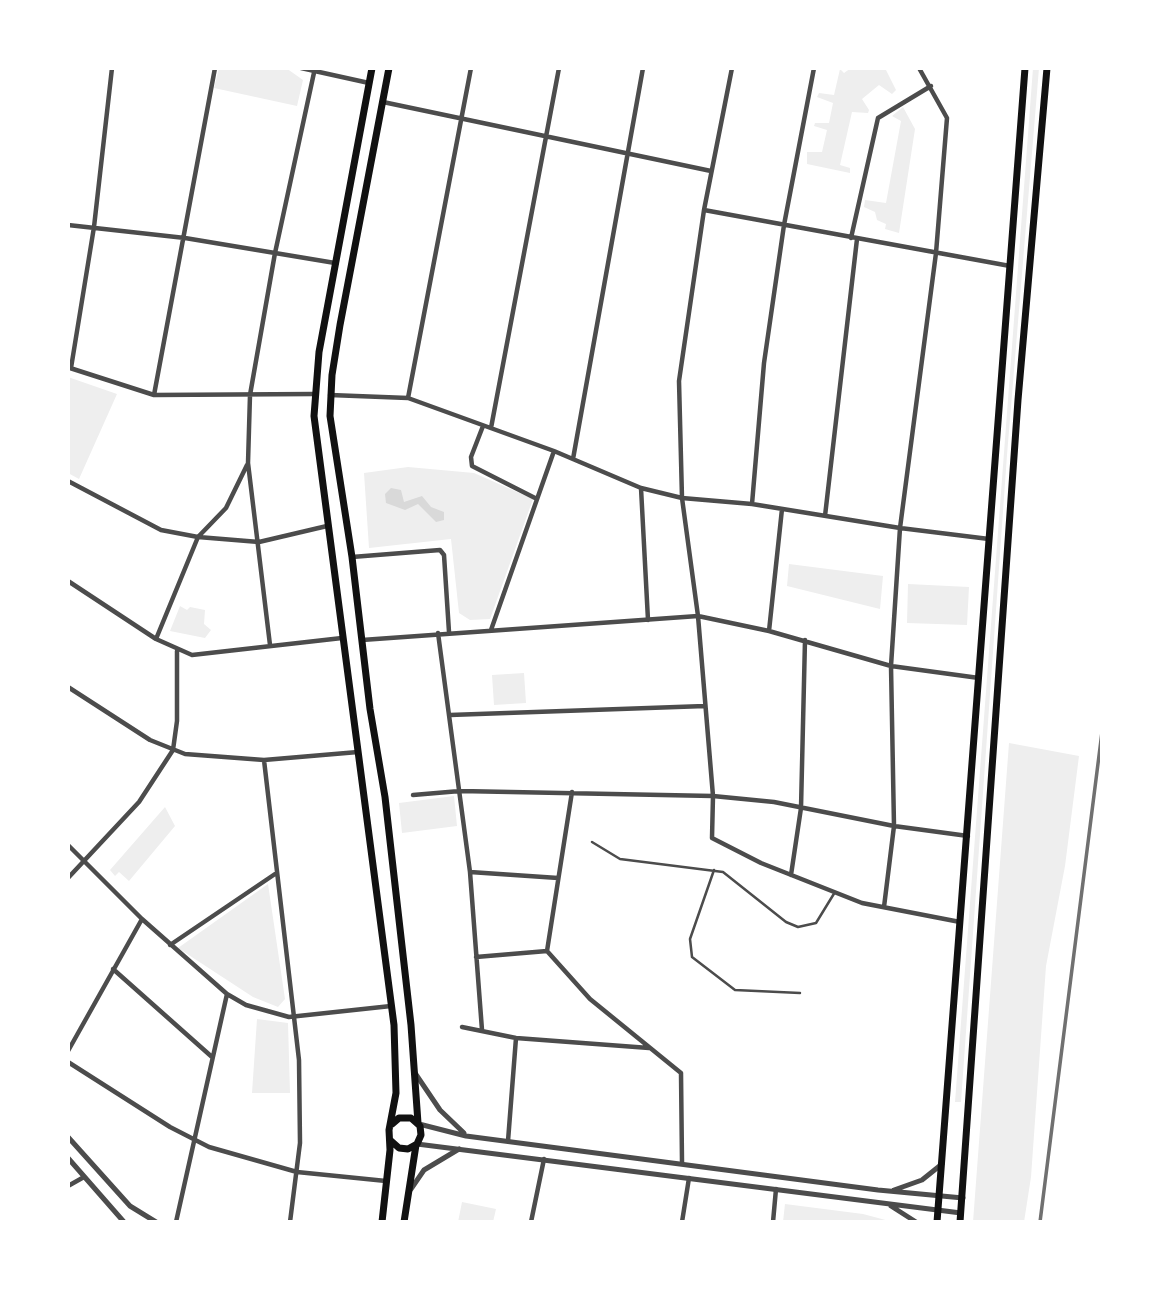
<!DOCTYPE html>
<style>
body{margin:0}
#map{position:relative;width:1170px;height:1290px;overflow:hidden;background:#fff;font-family:Raleway,sans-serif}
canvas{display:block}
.frame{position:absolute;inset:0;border:70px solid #fff;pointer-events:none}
</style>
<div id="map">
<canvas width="1170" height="1290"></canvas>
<div class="frame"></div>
</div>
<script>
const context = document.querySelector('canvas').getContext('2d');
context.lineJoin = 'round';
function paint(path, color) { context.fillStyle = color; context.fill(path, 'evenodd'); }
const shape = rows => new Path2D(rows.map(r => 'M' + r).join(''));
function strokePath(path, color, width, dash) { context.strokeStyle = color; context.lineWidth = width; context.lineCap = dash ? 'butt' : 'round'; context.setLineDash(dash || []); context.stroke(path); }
const green = shape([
 [219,68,286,68,303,80,297,106,214,88],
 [851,68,885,68,896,90,892,94,879,85,862,99,869,110,868,113,852,112,840,165,850,168,850,173,807,164,807,152,822,152,827,130,814,126,815,123,829,123,833,103,817,97,819,93,834,95,840,69,844,73],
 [1033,68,1039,68,1007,455,961,1102,955,1102],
 [903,107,915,129,899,233,885,229,886,224,877,220,875,212,864,207,865,200,886,203,901,121,892,116],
 [68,377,117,394,79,479,68,473],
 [408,467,474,473,533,499,490,619,470,620,459,613,451,539,369,548,364,473],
 [789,564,883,576,880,609,787,586],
 [908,584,969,587,967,625,907,623],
 [180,606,187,610,190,607,205,610,204,624,211,630,205,638,170,631],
 [524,673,526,703,494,705,492,675],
 [1009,743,1079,756,1065,866,1046,966,1031,1177,1024,1222,973,1222],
 [454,796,457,826,402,833,399,803],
 [165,807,175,826,129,881,119,872,115,876,110,870],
 [268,884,285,999,278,1007,253,997,178,948],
 [257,1019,288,1023,290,1093,252,1093],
 [462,1202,496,1209,493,1222,458,1222],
 [785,1204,863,1214,893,1222,783,1222]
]);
const water = shape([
 [391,488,401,490,404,502,422,496,431,507,444,512,444,520,436,522,418,504,405,510,386,503,385,494]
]);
const service = shape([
 [592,842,620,859,723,872,786,922,798,927,816,923,835,892],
 [714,870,690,939,692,957,735,990,800,993]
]);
const minor = shape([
 [68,68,69,68],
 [301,68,369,83],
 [732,68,704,210,679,381,682,498,698,616,713,796,712,838,761,863,862,903,960,922],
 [383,102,711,171],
 [704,210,1010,266],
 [68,225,185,238,335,263],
 [851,238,878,118,931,86],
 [70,368,154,395,314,394],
 [71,368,94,227,112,68],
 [154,395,215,68],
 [330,395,408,398,554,451,641,488,682,498,752,504,900,528,989,539],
 [408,398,471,68],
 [483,426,471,457,472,466,537,499],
 [491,428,559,68],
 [573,459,643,68],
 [68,481,161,530,198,537,259,542,327,526],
 [641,488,648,620],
 [752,504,764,363,784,225,814,68],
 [825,516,857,239],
 [352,557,440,550,444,555,449,632],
 [68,581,156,639,192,655,342,638],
 [491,630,554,451],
 [769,631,782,509],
 [438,633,470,872,482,1030],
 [156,639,198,537,226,508,247,465],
 [362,640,698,616,769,631,891,666,979,678],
 [270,645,248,463,250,395,275,253,315,68],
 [68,687,150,740,185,754,264,760,358,752],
 [450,715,705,706],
 [264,760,299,1060,300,1143,290,1222],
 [572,792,547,951,590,999,681,1073,682,1162],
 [413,795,460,791,713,796,774,802,894,826,968,836],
 [68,845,142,919,227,994,246,1005,289,1017,391,1006],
 [470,872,558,878],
 [791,875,801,808,805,640],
 [68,878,139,802,173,750,177,721,177,651],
 [884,907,894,826,891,666,900,528,936,253,947,118,919,68],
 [170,945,275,874],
 [476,957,547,951],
 [113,969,212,1057],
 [462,1027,516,1038,649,1048],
 [68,1051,142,919],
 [68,1062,170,1127,209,1147,297,1172,386,1181],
 [508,1141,516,1038],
 [68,1186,84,1177],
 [176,1222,227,994],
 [531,1222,544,1159],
 [682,1222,689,1178],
 [773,1222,776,1189]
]);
const tertiary = shape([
 [415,1073,440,1110,464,1133],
 [419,1124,466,1136,878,1190,963,1198],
 [68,1137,130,1206,156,1222],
 [417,1144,961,1213],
 [68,1158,124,1222],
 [411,1189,424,1170,459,1149],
 [894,1190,922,1180,942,1164],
 [891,1206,916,1222]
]);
const primary = shape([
 [372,68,319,352,314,416,394,1025,396,1093,389,1130,390,1150,382,1222],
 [389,68,340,325,332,375,330,416,352,557,370,709,385,797,411,1025,418,1123],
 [390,1140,399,1148,408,1149,417,1144,421,1135,420,1126,411,1118,399,1118,392,1124],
 [404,1222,416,1145],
 [937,1222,1025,68],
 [960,1222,1018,400,1047,68]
]);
const rail = shape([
 [1040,1222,1102,732]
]);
paint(green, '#eee');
paint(water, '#d9d9d9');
strokePath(service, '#4c4c4c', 2.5);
strokePath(minor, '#4c4c4c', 4.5);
strokePath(tertiary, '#4c4c4c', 5);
strokePath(primary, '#111', 7);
strokePath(rail, '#707070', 3.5);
</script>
